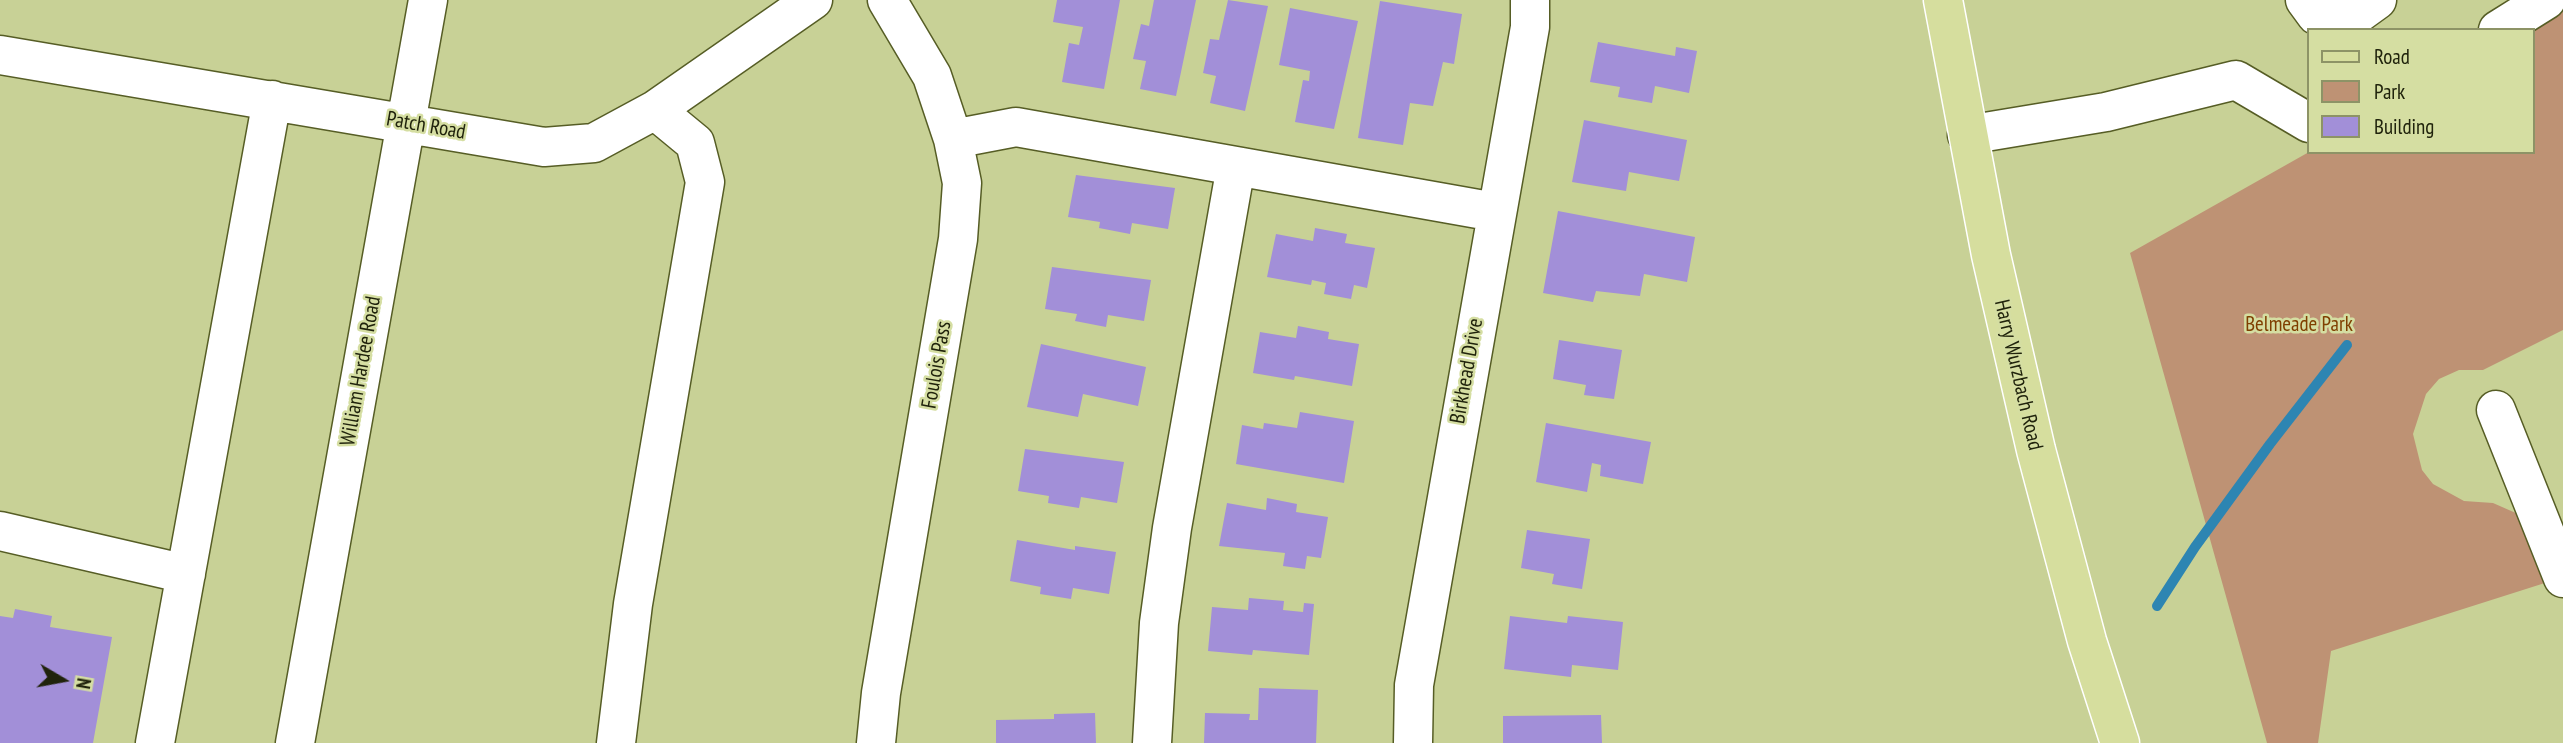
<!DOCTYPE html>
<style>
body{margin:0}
#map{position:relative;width:2563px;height:743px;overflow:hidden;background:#c8d196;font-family:"PT Sans Narrow",sans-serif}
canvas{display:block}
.legend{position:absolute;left:2307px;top:28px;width:228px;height:126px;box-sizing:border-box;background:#d5dea2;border:2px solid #8d9366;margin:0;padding:9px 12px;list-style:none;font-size:21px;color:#20230c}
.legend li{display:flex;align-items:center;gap:14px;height:35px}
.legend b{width:35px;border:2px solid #8d9366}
.north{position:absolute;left:28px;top:645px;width:70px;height:70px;-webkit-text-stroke:5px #d5dea2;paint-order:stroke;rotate:100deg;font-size:19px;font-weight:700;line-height:28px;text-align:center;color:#20230c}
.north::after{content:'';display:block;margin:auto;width:24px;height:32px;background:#20230c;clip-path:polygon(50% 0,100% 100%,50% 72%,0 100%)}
</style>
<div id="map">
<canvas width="2563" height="743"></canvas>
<ul class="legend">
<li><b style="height:9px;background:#d6de9e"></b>Road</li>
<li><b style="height:19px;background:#be9274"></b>Park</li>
<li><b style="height:19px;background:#a28fd8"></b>Building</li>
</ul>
<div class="north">N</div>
</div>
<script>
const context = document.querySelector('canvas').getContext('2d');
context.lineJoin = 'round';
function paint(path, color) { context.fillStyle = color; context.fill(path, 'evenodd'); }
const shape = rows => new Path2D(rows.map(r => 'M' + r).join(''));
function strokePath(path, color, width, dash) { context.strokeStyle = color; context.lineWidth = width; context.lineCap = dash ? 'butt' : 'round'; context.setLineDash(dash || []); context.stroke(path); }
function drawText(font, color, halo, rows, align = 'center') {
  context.font = font + ' "PT Sans Narrow",sans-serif'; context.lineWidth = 5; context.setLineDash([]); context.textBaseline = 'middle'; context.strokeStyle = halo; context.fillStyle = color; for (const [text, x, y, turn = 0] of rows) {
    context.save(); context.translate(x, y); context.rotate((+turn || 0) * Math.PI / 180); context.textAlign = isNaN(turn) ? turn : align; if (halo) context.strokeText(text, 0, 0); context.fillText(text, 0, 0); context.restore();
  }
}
const green = shape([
 [2563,8,2563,330,2483,370,2459,370,2439,379,2426,394,2413,434,2422,470,2433,484,2464,501,2493,503,2518,514,2548,582,2331,651,2318,743,2267,743,2130,253,2309,152,2533,152,2533,30]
]);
const stream = shape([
 [2157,606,2195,547,2270,444,2347,345]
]);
const building = shape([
 [1057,0,1120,0,1104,89,1062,82,1069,43,1079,45,1083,27,1053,22],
 [1154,0,1196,0,1176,96,1140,89,1146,61,1133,59,1141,24,1149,26],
 [1228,0,1268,6,1245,111,1210,103,1216,76,1203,73,1210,39,1219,40],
 [1380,1,1462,14,1454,64,1443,62,1433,106,1410,103,1403,145,1358,138],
 [1290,8,1358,21,1334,129,1295,122,1303,80,1309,81,1310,71,1279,65],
 [1598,42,1675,56,1676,47,1697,51,1689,93,1655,86,1652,103,1618,97,1620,87,1590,82],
 [1584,120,1687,140,1679,181,1629,172,1626,191,1572,182],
 [1076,175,1175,188,1168,229,1132,223,1130,234,1099,228,1100,222,1068,217],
 [1558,211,1695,237,1687,282,1644,274,1640,296,1596,291,1593,302,1543,293],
 [1315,228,1347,234,1345,243,1375,248,1367,288,1354,285,1351,299,1324,294,1326,283,1312,280,1311,285,1267,277,1276,234,1313,241],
 [1052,267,1151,280,1144,321,1108,315,1106,327,1075,321,1077,314,1045,309],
 [1298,326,1329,332,1328,339,1359,344,1352,386,1295,376,1294,380,1253,373,1260,332,1296,338],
 [1559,340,1622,350,1614,399,1584,395,1586,385,1553,379],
 [1041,344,1146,367,1138,406,1083,394,1078,417,1027,407],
 [1300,412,1354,421,1344,483,1236,464,1242,425,1263,429,1264,423,1297,428],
 [1546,423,1651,442,1643,484,1600,476,1601,465,1592,463,1587,492,1536,482],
 [1025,449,1124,462,1117,503,1081,497,1079,508,1048,503,1049,496,1018,491],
 [1267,498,1297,504,1296,512,1328,517,1321,558,1307,556,1305,569,1283,566,1285,553,1219,546,1227,503,1266,510],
 [1527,530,1590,539,1582,589,1552,584,1554,574,1521,568],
 [1017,540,1075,550,1075,546,1116,552,1109,594,1073,588,1071,599,1040,594,1041,587,1010,581],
 [1249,598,1284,601,1283,610,1303,612,1304,603,1314,604,1309,655,1253,650,1252,655,1208,651,1212,607,1248,610],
 [15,609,52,616,50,627,112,637,93,743,0,743,0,616,13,618],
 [1510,616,1567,623,1568,616,1623,622,1618,670,1572,665,1571,677,1504,669],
 [1259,688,1318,690,1316,743,1204,743,1205,713,1250,714,1249,720,1258,720],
 [1095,713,1096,743,996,743,996,720,1054,719,1054,714],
 [1601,715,1602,743,1503,743,1503,716]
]);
const minor = shape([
 [2305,0,2316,15,2359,13,2377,0],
 [2498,30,2546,0],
 [0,55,544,147,594,143,655,110,813,0],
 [1967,135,2106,112,2236,80,2309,123],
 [953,139,1016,127,1495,212],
 [2496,410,2563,578],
 [0,531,186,574],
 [155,743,272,100],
 [295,743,428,0],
 [616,743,633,604,705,182,695,143,655,110],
 [876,743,881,693,958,239,962,183,953,139,932,76,887,0],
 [1152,743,1159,623,1172,528,1236,166],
 [1413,743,1414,685,1530,27,1530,0]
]);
const major = shape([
 [1943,0,1991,255,2036,450,2087,641,2120,743]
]);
const streetNames = [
 ["Patch Road",426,126,10],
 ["Foulois Pass",937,365,-80],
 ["William Hardee Road",361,371,-80],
 ["Birkhead Drive",1467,371,-80],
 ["Harry Wurzbach Road",2018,375,77]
];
const parkNames = [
 ["Belmeade Park",2299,325]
];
paint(green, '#be9274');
strokePath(stream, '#2d85b2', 10);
paint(building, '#a28fd8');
strokePath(minor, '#565d25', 41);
strokePath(major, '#fff', 41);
strokePath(minor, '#fff', 38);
strokePath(major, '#d6de9e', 38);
drawText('21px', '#20230c', '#d5dea2', streetNames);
drawText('21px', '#7f3f00', '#d5dea2', parkNames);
</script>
